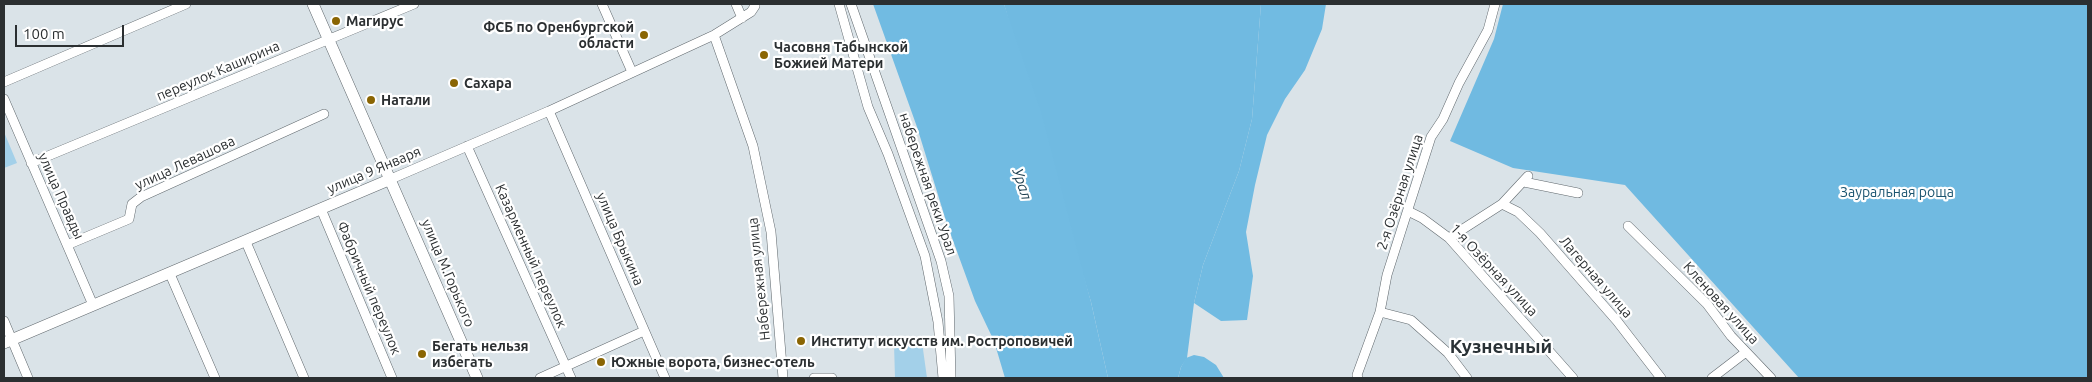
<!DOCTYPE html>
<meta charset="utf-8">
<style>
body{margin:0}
#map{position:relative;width:2092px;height:382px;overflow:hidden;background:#dae3e8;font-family:Ubuntu,sans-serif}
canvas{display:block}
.frame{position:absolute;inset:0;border:5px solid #2b2f31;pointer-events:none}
.scale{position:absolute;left:15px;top:25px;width:109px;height:22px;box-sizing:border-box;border:2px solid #2b2f31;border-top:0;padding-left:6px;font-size:15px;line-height:18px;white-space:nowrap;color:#2b2f31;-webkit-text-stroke:4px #fff;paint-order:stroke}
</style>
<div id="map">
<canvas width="2092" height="382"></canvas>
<div class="frame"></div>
<div class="scale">100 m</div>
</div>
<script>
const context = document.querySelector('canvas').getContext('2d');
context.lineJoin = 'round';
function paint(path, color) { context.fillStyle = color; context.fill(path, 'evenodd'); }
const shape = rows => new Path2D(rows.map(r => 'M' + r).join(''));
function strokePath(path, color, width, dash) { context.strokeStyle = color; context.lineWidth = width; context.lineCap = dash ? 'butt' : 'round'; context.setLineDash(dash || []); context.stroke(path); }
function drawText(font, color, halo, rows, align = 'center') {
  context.font = font + ' Ubuntu,sans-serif'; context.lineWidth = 4.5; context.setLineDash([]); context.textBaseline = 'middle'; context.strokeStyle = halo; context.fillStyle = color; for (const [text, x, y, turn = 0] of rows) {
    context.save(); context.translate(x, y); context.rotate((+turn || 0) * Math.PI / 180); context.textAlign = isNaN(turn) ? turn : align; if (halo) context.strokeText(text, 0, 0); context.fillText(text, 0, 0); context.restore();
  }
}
const green = shape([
 [4,132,17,163,4,168],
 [922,342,927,378,895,378,894,344]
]);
const forest = shape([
 [1004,4,1261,4,1252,119,1239,171,1203,265,1194,303,1187,358,1181,367,1178,378,1108,378,1091,302],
 [1503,4,2088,4,2088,378,1799,378,1625,185,1513,168,1450,141,1494,39]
]);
const water = shape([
 [873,4,1004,4,1041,111,1091,302,1108,378,1005,378,994,341,975,301,947,224,917,127],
 [1261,4,1326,4,1322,29,1305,70,1285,99,1267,135,1255,185,1246,232,1253,276,1247,320,1221,321,1194,303,1203,265,1239,171,1252,119],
 [1194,355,1204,357,1216,365,1224,378,1178,378,1181,367,1186,358]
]);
const minor = shape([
 [602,4,632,72],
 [736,4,742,18],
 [839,4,868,107,888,154,925,256,938,322,943,378],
 [851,4,941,261,949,296,951,378],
 [714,35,753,146,771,232,783,378],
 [4,82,186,4],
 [4,99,93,305],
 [549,111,665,378],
 [467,146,571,378],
 [31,163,414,4],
 [391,179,549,111,714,35,751,12,755,6,754,4],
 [1524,182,1578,193],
 [1502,204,1518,212,1540,233,1617,321,1661,378],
 [321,209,392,378],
 [1408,211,1422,218,1449,238,1573,378],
 [1628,226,1707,304,1731,336,1771,378],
 [1449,238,1502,204,1528,176],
 [246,242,304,378],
 [67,245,129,219,132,204,141,197,324,114],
 [170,274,215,378],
 [1380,312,1411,320,1448,353,1467,378],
 [4,321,28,378],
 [540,378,644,331],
 [814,378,832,378],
 [1358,378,1357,375,1380,312,1387,275,1431,137,1443,119,1459,83,1488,30,1495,4],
 [1712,378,1746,352]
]);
const major = shape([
 [313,4,477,378],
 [4,343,391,179]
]);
const markers = [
 [336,21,5,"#8a6503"],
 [644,35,5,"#8a6503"],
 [764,55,5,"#8a6503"],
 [454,83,5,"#8a6503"],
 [371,100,5,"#8a6503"],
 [801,341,5,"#8a6503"],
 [422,354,5,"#8a6503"],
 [601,362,5,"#8a6503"]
];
const poiNames = [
 ["Магирус",346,21],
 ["ФСБ по Оренбургской",634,27,"right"],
 ["области",634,43,"right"],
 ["Часовня Табынской",774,47],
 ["Божией Матери",774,63],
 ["Сахара",464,83],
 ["Натали",381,100],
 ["Институт искусств им. Ростроповичей",811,341],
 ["Бегать нельзя",432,346],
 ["избегать",432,362],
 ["Южные ворота, бизнес-отель",611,362]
];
const streetNames = [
 ["переулок Каширина",218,71,-23],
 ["улица Левашова",185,163,-25],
 ["улица 9 Января",374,170,-23],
 ["набережная реки Урал",928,184,71],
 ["2-я Озёрная улица",1400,192,-72],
 ["улица Правды",61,196,66],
 ["улица Брыкина",620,239,67],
 ["Казарменный переулок",531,256,66],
 ["1-я Озёрная улица",1494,270,47],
 ["улица М.Горького",448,273,67],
 ["Лагерная улица",1596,277,49],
 ["Набережная улица",759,279,-96],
 ["Фабричный переулок",369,288,67],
 ["Кленовая улица",1721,303,48]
];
const parkNames = [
 ["Зауральная роща",1897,192]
];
const waterNames = [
 ["Урал",1022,184,72]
];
const districtNames = [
 ["Кузнечный",1501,347]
];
paint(green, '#a3d0e9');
paint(forest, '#70bae1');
paint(water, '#71bbe2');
strokePath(minor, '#61696e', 10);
strokePath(major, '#61696e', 12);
strokePath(minor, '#fff', 9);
strokePath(major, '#fff', 11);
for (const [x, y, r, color] of markers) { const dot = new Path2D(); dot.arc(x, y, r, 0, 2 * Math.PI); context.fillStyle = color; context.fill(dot); strokePath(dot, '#fff', 2); }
drawText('bold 14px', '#2b2f31', '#fff', poiNames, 'left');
drawText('14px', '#2b2f31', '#fff', streetNames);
drawText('14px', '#1b5570', '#fff', parkNames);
drawText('italic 15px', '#1c3e4f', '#fff', waterNames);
drawText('bold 19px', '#2a3236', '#fff', districtNames);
</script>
